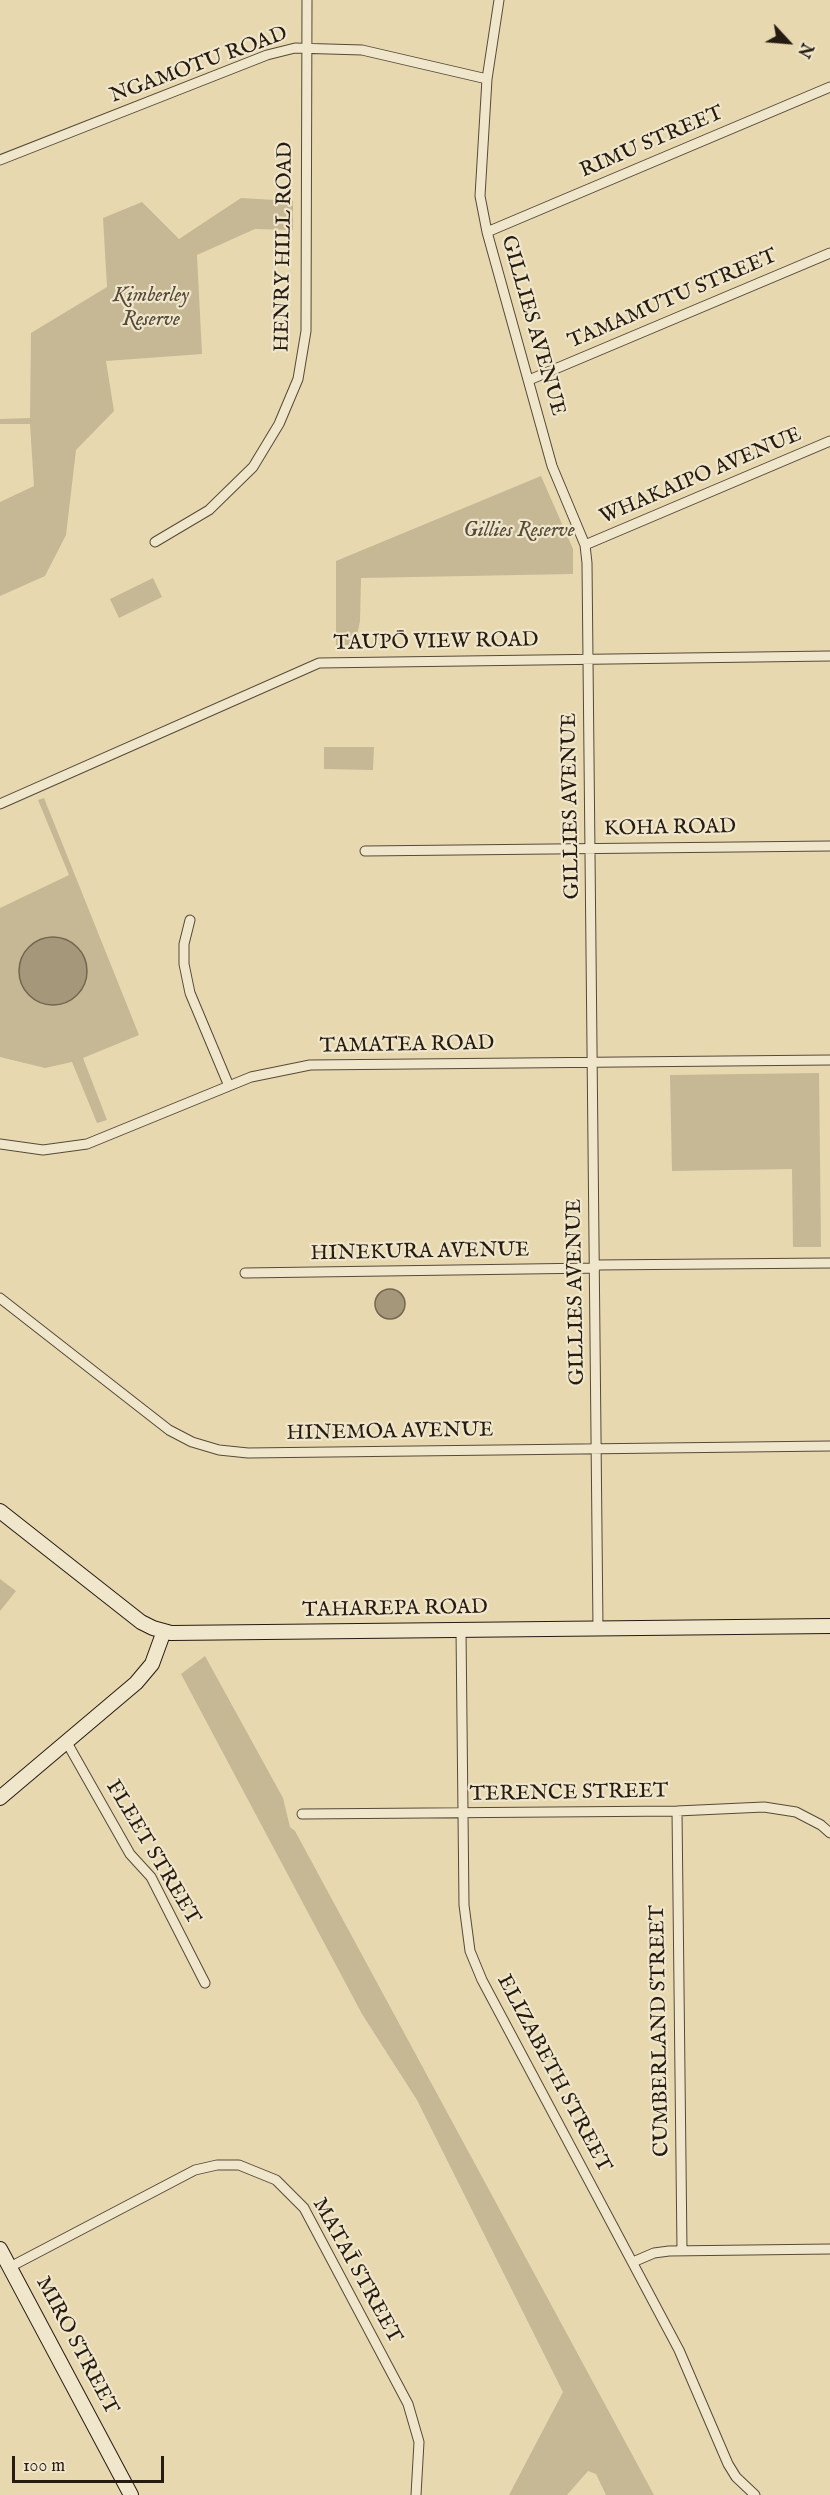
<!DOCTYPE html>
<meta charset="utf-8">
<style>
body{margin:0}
#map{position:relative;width:830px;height:2495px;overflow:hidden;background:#e7d8b0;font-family:"IM FELL English",serif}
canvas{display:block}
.north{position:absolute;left:758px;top:12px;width:60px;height:60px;-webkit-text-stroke:4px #efe6cc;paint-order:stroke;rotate:116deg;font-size:16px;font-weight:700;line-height:24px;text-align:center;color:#261b10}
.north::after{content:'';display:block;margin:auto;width:21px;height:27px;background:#261b10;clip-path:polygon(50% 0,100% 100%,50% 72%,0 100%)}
.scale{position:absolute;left:12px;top:2456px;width:152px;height:27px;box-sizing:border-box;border:3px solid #261b10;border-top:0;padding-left:8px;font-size:18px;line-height:21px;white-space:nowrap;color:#261b10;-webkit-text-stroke:4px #efe6cc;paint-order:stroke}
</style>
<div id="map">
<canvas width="830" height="2495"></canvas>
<div class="north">N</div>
<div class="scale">100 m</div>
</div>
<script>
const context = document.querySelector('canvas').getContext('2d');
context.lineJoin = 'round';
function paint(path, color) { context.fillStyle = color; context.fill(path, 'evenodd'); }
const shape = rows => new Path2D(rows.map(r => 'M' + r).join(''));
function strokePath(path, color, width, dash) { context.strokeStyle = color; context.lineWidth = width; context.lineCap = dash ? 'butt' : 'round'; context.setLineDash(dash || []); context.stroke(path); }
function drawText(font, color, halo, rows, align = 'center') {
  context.font = font + ' "IM FELL English",serif'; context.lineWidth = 4.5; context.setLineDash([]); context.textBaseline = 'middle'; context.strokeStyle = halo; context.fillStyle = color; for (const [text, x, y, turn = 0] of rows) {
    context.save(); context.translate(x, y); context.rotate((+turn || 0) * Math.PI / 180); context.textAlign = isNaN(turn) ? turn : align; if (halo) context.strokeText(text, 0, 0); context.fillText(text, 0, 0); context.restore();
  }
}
const green = shape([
 [241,198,293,201,293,230,255,229,197,255,202,354,106,361,114,411,76,450,66,535,45,576,0,596,0,502,34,486,30,424,0,424,0,419,30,418,31,333,107,287,103,218,142,202,179,239],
 [541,476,573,549,573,574,361,578,360,621,355,645,336,645,336,561],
 [153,578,162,597,119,618,110,599],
 [324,747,374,747,373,770,324,769],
 [44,798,139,1035,83,1058,107,1120,97,1123,72,1062,45,1068,0,1057,0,908,69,875,38,800],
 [819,1073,821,1247,793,1247,792,1169,672,1171,670,1075],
 [0,1579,16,1591,0,1611],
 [205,1656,283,1798,290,1827,295,1831,654,2495,606,2495,596,2474,588,2471,567,2495,509,2495,563,2392,417,2100,362,2014,181,1674]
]);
const water = shape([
 '19 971a34 34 0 1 1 68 0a34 34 0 1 1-68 0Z',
 '375 1304a15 15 0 1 1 30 0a15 15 0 1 1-30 0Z'
]);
const street = shape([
 [499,0,487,79,480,196,487,232,552,466,585,545,587,563,598,1628],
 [0,160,267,55,295,48,362,50,487,79],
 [487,232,830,87],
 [529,380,830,253],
 [155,542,209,510,253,467,279,424,298,379,306,331,307,0],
 [585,545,830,441],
 [0,804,319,663,830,656],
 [365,851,830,846],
 [190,920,184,944,184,964,190,993,229,1086],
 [0,1144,43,1150,87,1144,251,1077,310,1065,830,1060],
 [595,1265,830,1263],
 [245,1273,595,1268],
 [0,1298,169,1430,192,1442,219,1450,248,1453,830,1446],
 [461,1630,464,1905,470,1951,482,1980,679,2350,728,2464,736,2477,755,2495],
 [66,1741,130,1854,151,1877,205,1983],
 [677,1811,682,2250],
 [302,1814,677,1811,764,1807,796,1812,821,1825,830,1833],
 [633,2262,654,2253,669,2251,830,2249],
 [10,2267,195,2170,217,2165,239,2165,276,2180,304,2208,408,2404,419,2442,416,2495]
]);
const secondary = shape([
 [0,1511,141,1622,153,1628,171,1633,830,1626],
 [0,1798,136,1683,152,1664,164,1631],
 [0,2249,131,2495]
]);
const streetNames = [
 ["NGAMOTU ROAD",199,66,-20],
 ["RIMU STREET",652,143,-23],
 ["HENRY HILL ROAD",285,247,-89],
 ["TAMAMUTU STREET",673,300,-23],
 ["GILLIES AVENUE",532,326,74],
 ["WHAKAIPO AVENUE",701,477,-23],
 ["TAUPŌ VIEW ROAD",436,643,-1],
 ["GILLIES AVENUE",572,806,-91],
 ["KOHA ROAD",670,829,-1],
 ["TAMATEA ROAD",407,1046,-1],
 ["HINEKURA AVENUE",420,1253,-1],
 ["GILLIES AVENUE",577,1292,-91],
 ["HINEMOA AVENUE",390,1433,-1],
 ["TAHAREPA ROAD",395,1610,-1],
 ["TERENCE STREET",569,1794,-1],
 ["FLEET STREET",152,1853,59],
 ["CUMBERLAND STREET",661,2031,-91],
 ["ELIZABETH STREET",553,2074,62],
 ["MATAĪ STREET",356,2271,61],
 ["MIRO STREET",76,2346,62]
];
const parkNames = [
 ["Kimberley",151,297],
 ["Reserve",151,321],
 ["Gillies Reserve",519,532]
];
paint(green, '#c6b895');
paint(water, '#a5987a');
strokePath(water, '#726650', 1.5);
strokePath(street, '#564a38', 11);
strokePath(secondary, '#261b10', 16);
strokePath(street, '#efe6cc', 9);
strokePath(secondary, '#efe6cc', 14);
drawText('21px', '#261b10', '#efe6cc', streetNames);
drawText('italic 21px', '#564a38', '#efe6cc', parkNames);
</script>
